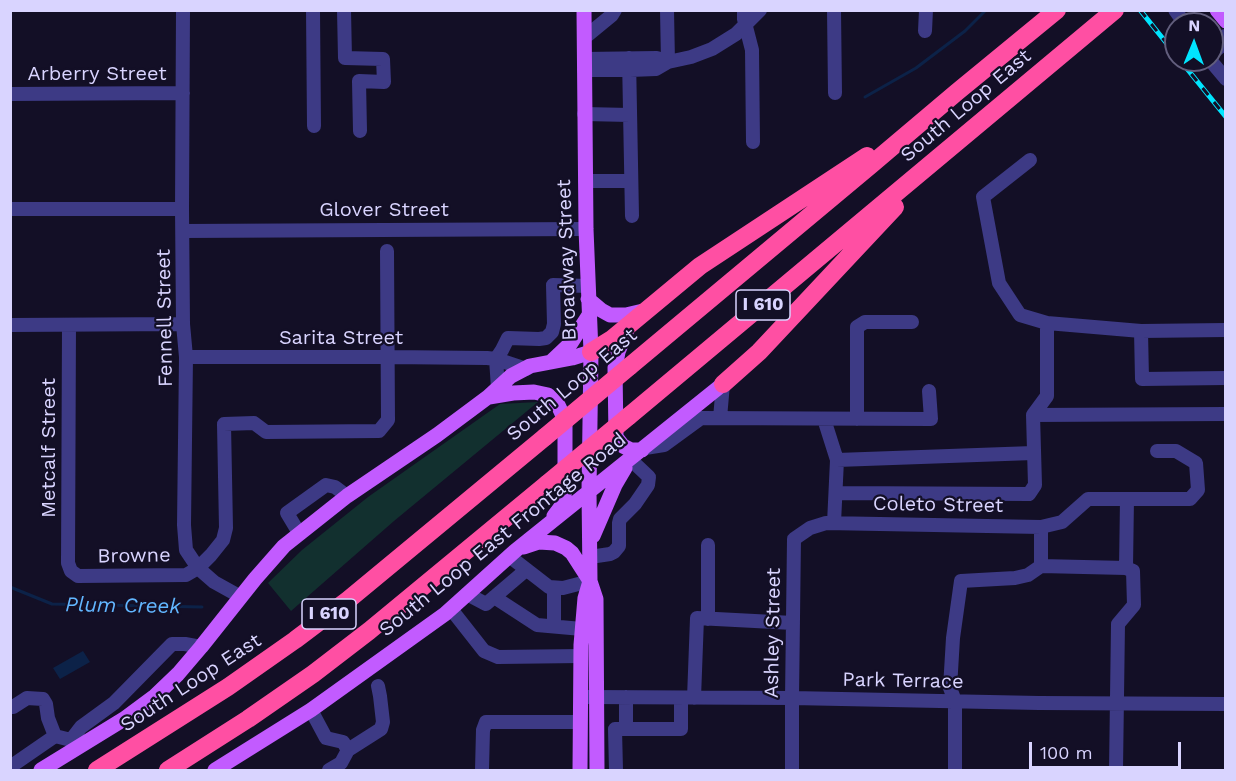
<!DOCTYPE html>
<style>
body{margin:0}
#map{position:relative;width:1236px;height:781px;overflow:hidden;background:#130f26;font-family:"Work Sans",sans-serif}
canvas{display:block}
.frame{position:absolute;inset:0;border:12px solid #d9d4ff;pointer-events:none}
.north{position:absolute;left:1164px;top:12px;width:60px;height:60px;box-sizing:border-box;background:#130f26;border:2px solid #625e7d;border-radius:50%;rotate:1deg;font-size:16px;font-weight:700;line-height:24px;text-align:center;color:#d9d4ff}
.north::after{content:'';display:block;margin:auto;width:21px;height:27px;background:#00e5ff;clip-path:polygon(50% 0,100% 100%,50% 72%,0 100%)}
.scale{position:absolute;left:1029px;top:742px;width:152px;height:27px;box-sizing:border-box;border:3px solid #d9d4ff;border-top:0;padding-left:8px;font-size:18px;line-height:21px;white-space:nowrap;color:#d9d4ff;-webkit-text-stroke:4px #130f26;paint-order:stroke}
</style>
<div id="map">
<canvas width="1236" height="781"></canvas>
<div class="frame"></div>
<div class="north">N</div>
<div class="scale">100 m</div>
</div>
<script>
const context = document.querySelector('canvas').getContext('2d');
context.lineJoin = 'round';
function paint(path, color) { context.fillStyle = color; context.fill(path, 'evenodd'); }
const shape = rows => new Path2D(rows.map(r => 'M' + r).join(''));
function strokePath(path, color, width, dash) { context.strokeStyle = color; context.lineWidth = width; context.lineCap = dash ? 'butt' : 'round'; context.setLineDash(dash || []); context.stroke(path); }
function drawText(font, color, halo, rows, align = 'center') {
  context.font = font + ' "Work Sans",sans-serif'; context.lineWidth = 4.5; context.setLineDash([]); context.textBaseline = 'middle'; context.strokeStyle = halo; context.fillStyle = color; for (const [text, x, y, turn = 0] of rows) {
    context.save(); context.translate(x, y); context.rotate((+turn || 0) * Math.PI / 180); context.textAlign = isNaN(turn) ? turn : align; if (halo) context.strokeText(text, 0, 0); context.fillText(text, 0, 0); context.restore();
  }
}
const green = shape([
 [538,402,394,521,291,611,268,583,302,550,368,497,500,404]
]);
const water = shape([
 [83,651,90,662,60,679,53,668]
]);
const stream = shape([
 [865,97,916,68,965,31,986,10],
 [10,587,52,604,202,607]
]);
const minor = shape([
 [183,10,182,209,183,324,186,357,184,525,186,550,198,568,214,582,241,597],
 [313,10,314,126],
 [344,10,345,58,383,59,384,82,359,81,360,131],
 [667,10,668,62],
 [744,10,744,19,752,50,753,142],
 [834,10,835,93],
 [1175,10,1185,24],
 [925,31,926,10],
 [584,38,612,15,615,10],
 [1212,53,1225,43,1225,36],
 [629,58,632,216],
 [584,59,657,58,668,62],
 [1210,60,1226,79],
 [584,70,630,70,656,69,668,62,691,57,712,49,736,34,760,10],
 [10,94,183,93],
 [584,114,630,115],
 [1030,160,983,197,999,283,1020,315,1047,323,1141,331,1226,330],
 [585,181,631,181],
 [10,209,182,209],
 [183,231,586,229],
 [10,325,183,324],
 [69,325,68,563,71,571,78,576,186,575,198,568,211,555,223,540,226,528,224,424,254,423,266,432,379,431,388,420,387,251],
 [1141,331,1142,379,1226,378],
 [186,357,388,357,487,358,496,359,526,369],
 [496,359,502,350,508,338,539,339,546,338,552,332,554,324,553,285,588,286],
 [496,359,498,388],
 [1033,415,1226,414],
 [720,418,723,384],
 [824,419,837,460,834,523],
 [857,419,857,327,865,322,912,322],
 [645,448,664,445,701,418,931,419,929,391],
 [837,460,1033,453],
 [836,493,1029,494,1035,485,1033,415,1047,396,1047,323],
 [299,533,287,513,326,485,335,487,347,496],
 [708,545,708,619],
 [509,556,549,587,563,588,590,581],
 [590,557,610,554,614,552,619,546,619,523,620,519,635,504,648,485,649,477,630,459],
 [1041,566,1041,527],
 [554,588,554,626],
 [467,594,486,604,526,570],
 [494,597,537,625,582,629],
 [451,609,484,651,498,657,581,656],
 [586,697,792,698,1039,703,1226,704],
 [694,698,697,618,793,623],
 [10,706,13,707,27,698,43,699,46,704,48,718,55,736],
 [311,710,326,738,343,742,348,750],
 [626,729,681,729,681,698],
 [71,740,81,727,114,703,172,644,185,644,201,647],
 [10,767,55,736,71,740,80,740],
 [329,770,341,763,348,750,381,729,383,722,380,696,378,686],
 [482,770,483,730,486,722,580,722],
 [616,770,615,729,626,729,626,697],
 [792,770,792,698,794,539,810,528,826,523,1041,527,1062,522,1088,499,1190,499,1198,490,1196,463,1176,451,1157,451],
 [955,770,955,701,950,688,953,638,961,581,1015,578,1028,575,1041,566,1126,568,1127,499],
 [1116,770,1118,624,1134,605,1133,571,1126,568]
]);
const major = shape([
 [584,10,586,229,591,352,589,491,590,581,596,599,597,770],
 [1217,10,1226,21],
 [588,299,601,310,610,315,626,315,643,311],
 [629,325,618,352,615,368,616,437,623,446,631,450,642,450],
 [552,361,571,343,589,315],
 [489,397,513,393,534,392,548,395,558,405,565,420,565,488,563,504,554,516],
 [593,536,615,485,625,468],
 [524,547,539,542,555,543,566,548,572,553,590,581],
 [41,770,124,719,155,696,178,674,201,647,255,579,284,546,347,496,437,435,488,397,511,376,530,366,572,358,591,352],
 [215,770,311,710,445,614,515,551,723,384],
 [580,770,581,645,585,598,590,581]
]);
const highway = shape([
 [591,352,612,339,700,266,867,156],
 [630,366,872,164,957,92,1057,10],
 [723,384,759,352,895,207],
 [629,416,1115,10],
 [97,770,228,687,295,640,348,600,545,437],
 [168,770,248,719,313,674,369,631,547,484]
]);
const rail = shape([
 [1140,10,1176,55],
 [1180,60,1226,117]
]);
const highwayBridge = shape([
 [545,437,630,366],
 [547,484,629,416]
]);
const shields = [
 [763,305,54],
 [329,614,54]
];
const shieldNames = [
 ["I 610",763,305],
 ["I 610",329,614]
];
const streetNames = [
 ["Arberry Street",97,74],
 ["South Loop East",966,106,-40],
 ["Glover Street",384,210],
 ["Broadway Street",567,260,-92],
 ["Fennell Street",165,318,-91],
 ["Sarita Street",341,338],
 ["South Loop East",572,385,-40],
 ["Metcalf Street",49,448,-90],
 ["Coleto Street",938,505,1],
 ["South Loop East Frontage Road",503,535,-39],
 ["Browne",134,556,-1],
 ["Ashley Street",773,633,-89],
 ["Park Terrace",903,681,1],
 ["South Loop East",191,683,-33]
];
const waterNames = [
 ["Plum Creek",123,606,1]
];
paint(green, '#12302f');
paint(water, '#0c2248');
strokePath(stream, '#0c2248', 3);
strokePath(minor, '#3d3a85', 14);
strokePath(major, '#c25bff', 15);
strokePath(highway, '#ff4fa3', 18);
strokePath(rail, '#00e5ff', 5);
strokePath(rail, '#130f26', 3, [9]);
strokePath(highwayBridge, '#ff4fa3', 18);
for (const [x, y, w] of shields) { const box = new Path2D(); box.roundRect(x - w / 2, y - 15, w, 30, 4.5); context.fillStyle = '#130f26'; context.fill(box); strokePath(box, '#d9d4ff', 1.5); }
drawText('bold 18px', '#d9d4ff', null, shieldNames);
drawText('20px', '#d9d4ff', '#130f26', streetNames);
drawText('italic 21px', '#62b6ff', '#130f26', waterNames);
</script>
